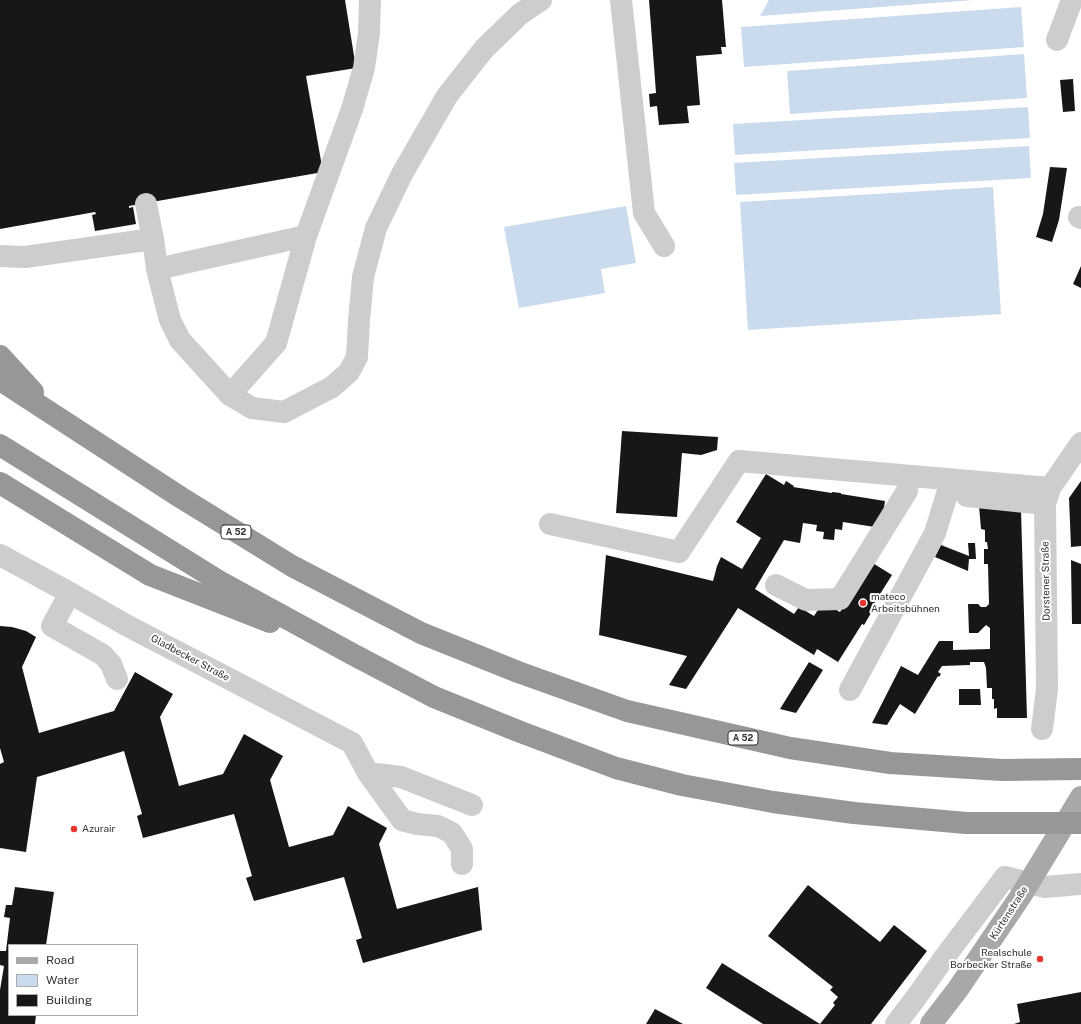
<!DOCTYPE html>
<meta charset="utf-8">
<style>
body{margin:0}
#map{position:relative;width:1081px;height:1024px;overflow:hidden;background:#fff;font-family:"Public Sans",sans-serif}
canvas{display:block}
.legend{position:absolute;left:8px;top:944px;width:130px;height:72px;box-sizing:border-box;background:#fff;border:1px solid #acacac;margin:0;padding:5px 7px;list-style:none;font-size:12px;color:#303030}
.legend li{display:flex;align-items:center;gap:8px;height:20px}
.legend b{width:20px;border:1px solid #acacac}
</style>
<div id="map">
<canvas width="1081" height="1024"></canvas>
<ul class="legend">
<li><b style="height:5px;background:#a8a8a8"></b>Road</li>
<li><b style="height:11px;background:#c9dbed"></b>Water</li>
<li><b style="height:11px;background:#171717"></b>Building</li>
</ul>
</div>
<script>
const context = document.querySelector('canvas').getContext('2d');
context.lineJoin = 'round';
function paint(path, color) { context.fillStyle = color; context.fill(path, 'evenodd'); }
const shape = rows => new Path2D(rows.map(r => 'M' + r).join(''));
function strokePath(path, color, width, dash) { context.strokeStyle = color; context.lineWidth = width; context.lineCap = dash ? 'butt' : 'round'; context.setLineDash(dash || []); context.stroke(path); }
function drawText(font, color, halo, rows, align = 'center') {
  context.font = font + ' "Public Sans",sans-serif'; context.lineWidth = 4; context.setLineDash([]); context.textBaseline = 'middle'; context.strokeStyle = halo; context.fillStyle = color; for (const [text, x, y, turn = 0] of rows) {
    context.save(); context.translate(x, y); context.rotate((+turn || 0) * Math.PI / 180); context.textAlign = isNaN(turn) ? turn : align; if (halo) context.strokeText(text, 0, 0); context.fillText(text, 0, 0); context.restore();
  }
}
const water = shape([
 [769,0,974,0,760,16],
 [1021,7,1024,47,744,67,741,27],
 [1024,54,1027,98,790,114,787,71],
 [1028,107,1030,138,735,155,733,124],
 [1029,146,1031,178,736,195,734,163],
 [993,187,1001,314,748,330,740,202],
 [626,206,636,263,601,269,605,293,519,308,504,227]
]);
const building = shape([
 [0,0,345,0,356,68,306,76,323,172,129,206,129,208,133,207,136,224,95,231,92,215,96,214,95,212,0,229],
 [649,0,722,0,726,47,721,47,722,54,696,56,700,105,687,106,689,123,659,125,657,106,650,107,649,94,656,93],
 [1073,79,1075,111,1063,112,1060,80],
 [1050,167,1067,168,1059,220,1052,242,1036,237,1043,214],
 [1081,266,1081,288,1073,284],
 [622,431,718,437,717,450,701,455,682,453,677,517,616,513],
 [766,474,784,485,786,481,794,486,793,487,832,493,832,492,841,493,841,494,885,501,881,528,843,522,842,530,835,529,834,540,823,539,824,532,816,531,817,525,803,523,800,543,784,540,755,589,794,614,799,607,814,616,823,602,840,612,871,562,892,575,872,607,874,608,864,625,862,624,838,662,817,649,814,655,738,608,686,689,669,685,687,656,599,635,606,555,713,581,717,566,721,557,742,569,761,538,736,522],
 [1081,481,1081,546,1071,547,1069,498],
 [979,506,1021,510,1027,718,997,718,997,708,994,709,994,699,992,699,992,688,987,688,986,668,984,662,970,662,970,665,942,666,938,672,941,674,939,677,938,676,915,714,900,704,887,725,872,723,901,666,918,675,939,641,953,641,953,650,990,649,990,628,986,625,978,633,969,633,968,604,978,604,981,607,986,607,989,604,988,564,984,564,984,549,988,549,987,542,985,542,985,530,981,529],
 [968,543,975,543,976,559,969,559,968,571,935,557,941,545,969,556],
 [1071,560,1081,564,1081,624,1072,624],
 [0,626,12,627,26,631,36,637,22,667,39,733,114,711,135,672,173,694,160,717,179,786,223,774,244,734,283,756,270,780,289,847,333,835,348,806,387,828,379,844,397,909,478,887,482,930,363,963,356,940,362,938,344,877,254,901,246,878,252,876,234,814,143,838,137,816,142,814,124,751,37,777,26,852,0,848,0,764,4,762,0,748],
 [809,662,823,670,796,713,780,709],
 [959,689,980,689,981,705,959,705],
 [808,885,880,942,894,925,927,951,871,1024,820,1024,835,1005,833,1003,838,997,830,990,833,987,768,936],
 [15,887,54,892,46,945,9,945,9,1015,36,1015,35,1024,0,1024,0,990,4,966,0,965,0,951,6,951,10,918,4,917,6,905,12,905],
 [722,963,820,1024,763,1024,706,988],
 [1081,992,1081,1024,1014,1024,1020,1022,1017,1004],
 [655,1009,683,1024,646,1024]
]);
const minor = shape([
 [621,0,644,213,664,246],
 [1057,40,1072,0],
 [146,204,153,239,157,269,170,320,180,340,230,395,252,408,284,412,332,387,349,372,357,357,359,320,363,277,376,228,402,174,447,96,484,49,520,14,541,0],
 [1079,217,1081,218],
 [0,256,25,257,153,239],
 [157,269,306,236,352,109,364,68,369,33,370,0],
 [230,395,276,343,306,236],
 [967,496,1045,504],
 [550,524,679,552,739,461,1050,488],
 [0,555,70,593,126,625,352,743,368,773,402,820,417,824,438,826,452,833,462,849,462,864],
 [776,585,806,600,840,599,907,491],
 [70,593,52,626,103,655,111,664,117,679],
 [850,690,935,533,947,494],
 [1042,729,1047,689,1045,504,1050,488,1081,443],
 [368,773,401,777,472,805],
 [896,1024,915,999,944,958,1005,877,1045,887,1081,884]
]);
const major = shape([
 [931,1024,958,989,1022,894,1081,797]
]);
const highway = shape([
 [0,356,33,392],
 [0,380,180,497,292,566,421,633,518,672,627,711,790,748,890,763,1002,770,1081,769],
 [0,445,222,583,354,655,434,697,518,731,616,768,682,785,773,802,854,813,966,823,1081,823],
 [0,483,150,575,270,622]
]);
const markers = [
 [863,603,4,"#e93530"],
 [74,829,4,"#e93530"],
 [1040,959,4,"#e93530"]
];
const shields = [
 [236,532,30],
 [743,738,30]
];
const shieldNames = [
 ["A 52",236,532],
 ["A 52",743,738]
];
const streetNames = [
 ["Dorstener Straße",1046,581,-91],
 ["Gladbecker Straße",190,658,28],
 ["Kürtenstraße",1009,913,-57]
];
const poiNames = [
 ["mateco",871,597],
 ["Arbeitsbühnen",871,609],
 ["Azurair",82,829],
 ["Realschule",1032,953,"right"],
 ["Borbecker Straße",1032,965,"right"]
];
paint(water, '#c9dbed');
paint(building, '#171717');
strokePath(minor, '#cdcdcd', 22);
strokePath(major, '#a8a8a8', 22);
strokePath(highway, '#979797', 22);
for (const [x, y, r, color] of markers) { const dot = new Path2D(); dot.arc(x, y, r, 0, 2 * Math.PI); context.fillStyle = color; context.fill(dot); strokePath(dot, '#fff', 1.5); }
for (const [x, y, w] of shields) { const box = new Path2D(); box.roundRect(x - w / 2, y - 7, w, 14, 3); context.fillStyle = '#fff'; context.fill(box); strokePath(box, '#303030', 1); }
drawText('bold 9px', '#303030', null, shieldNames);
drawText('10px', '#303030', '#fff', streetNames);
drawText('10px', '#303030', '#fff', poiNames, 'left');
</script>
